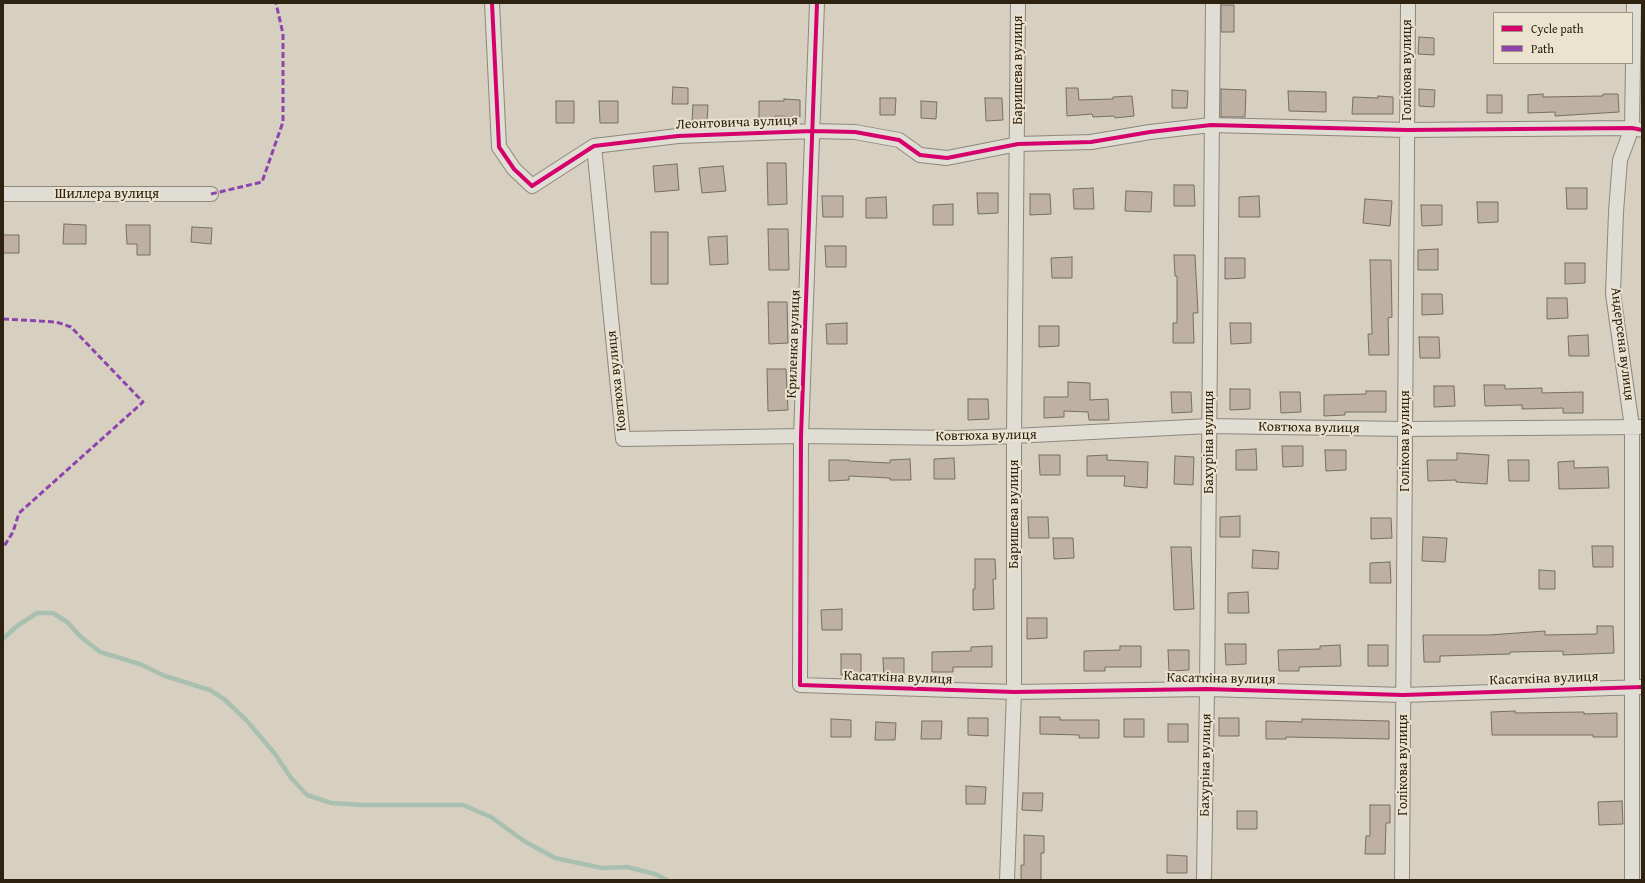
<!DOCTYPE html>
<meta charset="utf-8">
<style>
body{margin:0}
#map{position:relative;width:1645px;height:883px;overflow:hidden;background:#d7d0c0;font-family:"Gentium Book Plus",serif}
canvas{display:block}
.frame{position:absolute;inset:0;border:4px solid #2e2211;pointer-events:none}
.legend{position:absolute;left:1493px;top:12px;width:140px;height:52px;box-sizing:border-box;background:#ebe3d0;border:1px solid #9f9684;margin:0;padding:5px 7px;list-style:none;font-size:12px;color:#2e2211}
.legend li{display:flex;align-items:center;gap:8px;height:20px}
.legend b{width:20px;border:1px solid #9f9684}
</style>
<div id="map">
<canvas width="1645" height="883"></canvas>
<div class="frame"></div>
<ul class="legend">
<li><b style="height:5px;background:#d6006c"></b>Cycle path</li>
<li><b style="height:5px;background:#8e44ad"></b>Path</li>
</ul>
</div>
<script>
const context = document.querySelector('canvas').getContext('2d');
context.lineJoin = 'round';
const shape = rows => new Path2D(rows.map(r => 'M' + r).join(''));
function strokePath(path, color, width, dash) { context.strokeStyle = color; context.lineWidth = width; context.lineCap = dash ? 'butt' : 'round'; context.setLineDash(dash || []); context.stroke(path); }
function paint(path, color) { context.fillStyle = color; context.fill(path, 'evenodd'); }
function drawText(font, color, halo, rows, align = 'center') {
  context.font = font + ' "Gentium Book Plus",serif'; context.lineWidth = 4; context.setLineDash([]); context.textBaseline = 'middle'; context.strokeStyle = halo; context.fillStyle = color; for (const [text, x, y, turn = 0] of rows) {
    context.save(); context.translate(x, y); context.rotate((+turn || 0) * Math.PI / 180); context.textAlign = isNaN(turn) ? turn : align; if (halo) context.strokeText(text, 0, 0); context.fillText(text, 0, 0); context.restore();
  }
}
const stream = shape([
 [3,639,17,626,37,613,53,613,67,622,81,637,100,652,140,664,165,676,210,690,224,699,247,721,275,754,291,778,307,795,331,803,363,805,463,805,491,817,524,841,555,858,602,868,627,867,655,874,667,880]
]);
const building = shape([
 [1221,5,1234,5,1234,32,1221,32,1221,5],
 [1419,37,1434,38,1434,55,1418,54,1419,37],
 [673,87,688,88,688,104,672,104,673,87],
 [1066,88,1078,88,1079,100,1113,99,1113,97,1132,96,1134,116,1115,118,1114,116,1093,117,1092,114,1067,116,1066,88],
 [1221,89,1246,90,1245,117,1221,117,1221,89],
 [1419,89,1435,90,1434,107,1419,106,1419,89],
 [1172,90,1188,91,1187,108,1172,108,1172,90],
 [1288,91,1326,92,1326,112,1289,111,1288,91],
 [1543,94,1543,97,1603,96,1603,94,1618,94,1619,112,1555,116,1555,112,1528,113,1528,95,1543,94],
 [1487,95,1502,95,1502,113,1487,113,1487,95],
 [1378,96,1393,97,1393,114,1352,114,1353,97,1378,98,1378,96],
 [880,98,896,98,895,115,880,115,880,98],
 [985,98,1002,98,1003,120,986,121,985,98],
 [784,99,800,100,800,117,775,116,775,121,759,120,759,101,784,101,784,99],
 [556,101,574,101,574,123,556,123,556,101],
 [599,101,618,101,618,123,600,123,599,101],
 [921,101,937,102,936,119,921,118,921,101],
 [693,105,708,105,707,122,692,122,693,105],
 [767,163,786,163,787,204,768,205,767,163],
 [677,164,679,190,655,192,653,166,677,164],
 [723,166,726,191,702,193,699,168,723,166],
 [1174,185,1194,185,1195,206,1174,206,1174,185],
 [1093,188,1094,209,1074,209,1073,189,1093,188],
 [1566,188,1587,188,1587,209,1567,209,1566,188],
 [1126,191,1152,192,1151,212,1125,211,1126,191],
 [977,193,998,193,998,213,978,214,977,193],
 [1030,194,1050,194,1051,214,1030,215,1030,194],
 [822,196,843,196,843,217,823,217,822,196],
 [1259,196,1260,217,1239,217,1239,197,1259,196],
 [886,197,887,218,866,218,866,198,886,197],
 [1365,199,1392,201,1390,226,1363,223,1365,199],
 [1477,202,1498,202,1498,222,1478,223,1477,202],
 [953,204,953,225,933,225,933,205,953,204],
 [1421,205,1442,205,1442,225,1422,226,1421,205],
 [64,224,86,225,86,244,63,244,64,224],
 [126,225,150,225,150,255,137,255,137,244,127,244,126,225],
 [192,227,212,228,211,244,191,242,192,227],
 [768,229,788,229,789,270,769,270,768,229],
 [651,232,668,232,668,284,651,284,651,232],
 [3,235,19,235,19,253,3,253,3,235],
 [727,236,728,264,710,265,708,237,727,236],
 [825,246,846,246,846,267,826,267,825,246],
 [1438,249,1438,270,1418,270,1418,250,1438,249],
 [1174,255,1195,255,1198,313,1193,313,1194,343,1173,343,1173,323,1177,323,1177,276,1175,276,1174,255],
 [1072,257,1072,278,1052,278,1051,258,1072,257],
 [1225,258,1245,258,1245,278,1225,279,1225,258],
 [1370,260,1391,260,1392,317,1388,318,1389,355,1369,355,1368,334,1372,334,1370,260],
 [1565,263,1585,263,1585,283,1565,284,1565,263],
 [1422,294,1442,294,1443,314,1422,315,1422,294],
 [1547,298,1567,298,1568,318,1547,319,1547,298],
 [768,302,787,302,788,343,769,344,768,302],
 [847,323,847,344,827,344,826,324,847,323],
 [1230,323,1251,323,1251,343,1231,344,1230,323],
 [1039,326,1059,326,1059,346,1039,347,1039,326],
 [1588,335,1589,356,1569,356,1568,336,1588,335],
 [1419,337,1439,337,1440,358,1420,358,1419,337],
 [767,369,786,369,788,410,768,411,767,369],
 [1068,382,1090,383,1090,400,1108,399,1109,420,1089,420,1088,412,1064,411,1064,417,1044,418,1044,397,1068,397,1068,382],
 [1484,385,1505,385,1505,389,1542,388,1542,393,1583,392,1583,413,1563,413,1563,408,1522,409,1522,405,1485,406,1484,385],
 [1434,386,1454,386,1455,406,1434,407,1434,386],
 [1230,389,1250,389,1250,409,1230,410,1230,389],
 [1366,391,1386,391,1386,412,1345,412,1345,415,1324,416,1324,395,1366,394,1366,391],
 [1171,392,1191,392,1192,412,1172,413,1171,392],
 [1280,392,1300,392,1301,412,1281,413,1280,392],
 [968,399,988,399,989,419,968,420,968,399],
 [1282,446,1303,446,1303,466,1283,467,1282,446],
 [1256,449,1257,470,1236,470,1236,450,1256,449],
 [1325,450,1346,450,1346,470,1326,471,1325,450],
 [1457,453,1489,455,1487,484,1456,482,1456,480,1428,481,1427,460,1457,460,1457,453],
 [1039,455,1060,455,1060,475,1040,475,1039,455],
 [1107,455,1107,460,1148,462,1147,488,1124,486,1125,476,1087,476,1087,456,1107,455],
 [1175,456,1194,457,1193,485,1174,484,1175,456],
 [954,458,955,479,934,479,934,459,954,458],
 [910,459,911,480,890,480,890,478,849,476,849,480,829,481,829,460,849,460,849,461,890,463,890,460,910,459],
 [1508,460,1529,460,1529,481,1509,481,1508,460],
 [1574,461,1574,468,1608,467,1609,488,1559,489,1558,462,1574,461],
 [1240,516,1240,537,1220,537,1220,517,1240,516],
 [1028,517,1048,517,1049,538,1029,538,1028,517],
 [1371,518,1391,518,1392,538,1371,539,1371,518],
 [1423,537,1447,538,1445,562,1422,561,1423,537],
 [1053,538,1073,538,1074,558,1054,559,1053,538],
 [1592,546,1613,546,1613,567,1593,567,1592,546],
 [1171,547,1191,547,1194,609,1174,610,1171,547],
 [1253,550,1279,552,1278,569,1252,568,1253,550],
 [975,559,995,559,996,579,993,579,994,609,973,610,973,589,975,589,975,559],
 [1390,562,1391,583,1370,583,1370,563,1390,562],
 [1539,570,1555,571,1555,589,1539,589,1539,570],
 [1248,592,1249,613,1228,613,1228,593,1248,592],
 [842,609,842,630,822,630,821,610,842,609],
 [1027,618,1047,618,1047,638,1027,639,1027,618],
 [1597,626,1613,626,1614,653,1563,655,1563,651,1510,652,1510,654,1440,656,1440,662,1424,662,1423,635,1489,635,1545,631,1545,635,1597,634,1597,626],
 [1225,644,1246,644,1246,664,1226,665,1225,644],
 [1340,645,1341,666,1299,667,1299,671,1279,671,1278,650,1320,649,1320,646,1340,645],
 [1368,645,1388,645,1388,666,1368,666,1368,645],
 [992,646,992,667,953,667,953,672,932,672,932,652,971,651,971,647,992,646],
 [1120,646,1141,646,1141,667,1105,667,1105,671,1084,671,1084,651,1120,650,1120,646],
 [1168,650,1189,650,1189,670,1169,671,1168,650],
 [841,654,861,654,861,675,841,675,841,654],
 [883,658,904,658,904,678,884,678,883,658],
 [1515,711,1515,713,1584,712,1584,714,1617,713,1617,737,1593,737,1593,735,1492,735,1491,712,1515,711],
 [1040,717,1060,717,1060,720,1099,720,1099,738,1079,738,1079,735,1040,734,1040,717],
 [968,718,988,718,988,736,968,735,968,718],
 [1219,718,1239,718,1239,736,1219,736,1219,718],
 [831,719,851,720,851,737,831,737,831,719],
 [1124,719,1144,719,1144,737,1124,737,1124,719],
 [1302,719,1389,721,1389,739,1286,737,1286,739,1266,739,1266,721,1302,722,1302,719],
 [922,721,942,721,941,739,921,739,922,721],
 [876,722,896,723,895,740,875,740,876,722],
 [1168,724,1188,724,1188,742,1168,742,1168,724],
 [966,786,986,787,985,804,966,804,966,786],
 [1023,793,1043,793,1042,811,1022,810,1023,793],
 [1622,801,1623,824,1599,825,1598,802,1622,801],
 [1370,805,1390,805,1390,823,1386,823,1385,854,1365,854,1366,836,1370,836,1370,805],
 [1237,811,1257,811,1257,829,1237,829,1237,811],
 [1024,835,1044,836,1044,853,1041,853,1041,880,1021,880,1021,865,1024,865,1024,835],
 [1167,855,1187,856,1187,873,1167,873,1167,855]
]);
const street = shape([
 [492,3,499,147,514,169,532,186,594,146,678,136,813,131,855,132,899,140,920,155,947,158,1018,144,1091,142,1150,132,1211,125,1407,130,1632,128,1642,130],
 [817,3,801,436,800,685,1014,692,1207,689,1403,695,1642,687],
 [594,146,623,439,801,436,959,438,1014,436,1209,426,1405,429,1642,427],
 [3,194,211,194],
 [1007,880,1014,692,1014,436,1018,3],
 [1204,880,1207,689,1213,3],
 [1402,880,1408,3],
 [1632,880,1632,427,1613,294,1616,212,1620,160,1632,128,1634,3]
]);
const quiet = shape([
 [211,194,262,182,283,122,283,34,276,3],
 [3,319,56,322,71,327,143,402,19,513,13,532,3,548]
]);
const cycleway = shape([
 [492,3,499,147,514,169,532,186,594,146,678,136,813,131,855,132,899,140,920,155,947,158,1018,144,1091,142,1150,132,1211,125,1407,130,1632,128,1642,130],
 [817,3,801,436,800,685,1014,692,1207,689,1403,695,1642,687]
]);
const streetNames = [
 ["Баришева вулиця",1018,70,-90],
 ["Голікова вулиця",1407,70,-90],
 ["Леонтовича вулиця",737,123,-2],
 ["Шиллера вулиця",107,194],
 ["Криленка вулиця",794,344,-88],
 ["Андерсена вулиця",1622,344,83],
 ["Ковтюха вулиця",617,381,-96],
 ["Ковтюха вулиця",1309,428,1],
 ["Ковтюха вулиця",986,436,-1],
 ["Голікова вулиця",1405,441,-90],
 ["Бахуріна вулиця",1209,442,-90],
 ["Баришева вулиця",1014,514,-90],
 ["Касаткіна вулиця",898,678,2],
 ["Касаткіна вулиця",1221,679,1],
 ["Касаткіна вулиця",1544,679,-2],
 ["Бахуріна вулиця",1206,765,-89],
 ["Голікова вулиця",1403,765,-90]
];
strokePath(stream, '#a9c0b0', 4.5);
paint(building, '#beb0a2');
strokePath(building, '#756f65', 1);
strokePath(street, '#8d877c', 16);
strokePath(street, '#e0ddd5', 14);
strokePath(quiet, '#8e44ad', 3, [6, 3]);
strokePath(cycleway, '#d6006c', 4);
drawText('14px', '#2e2211', '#ebe3d0', streetNames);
</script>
